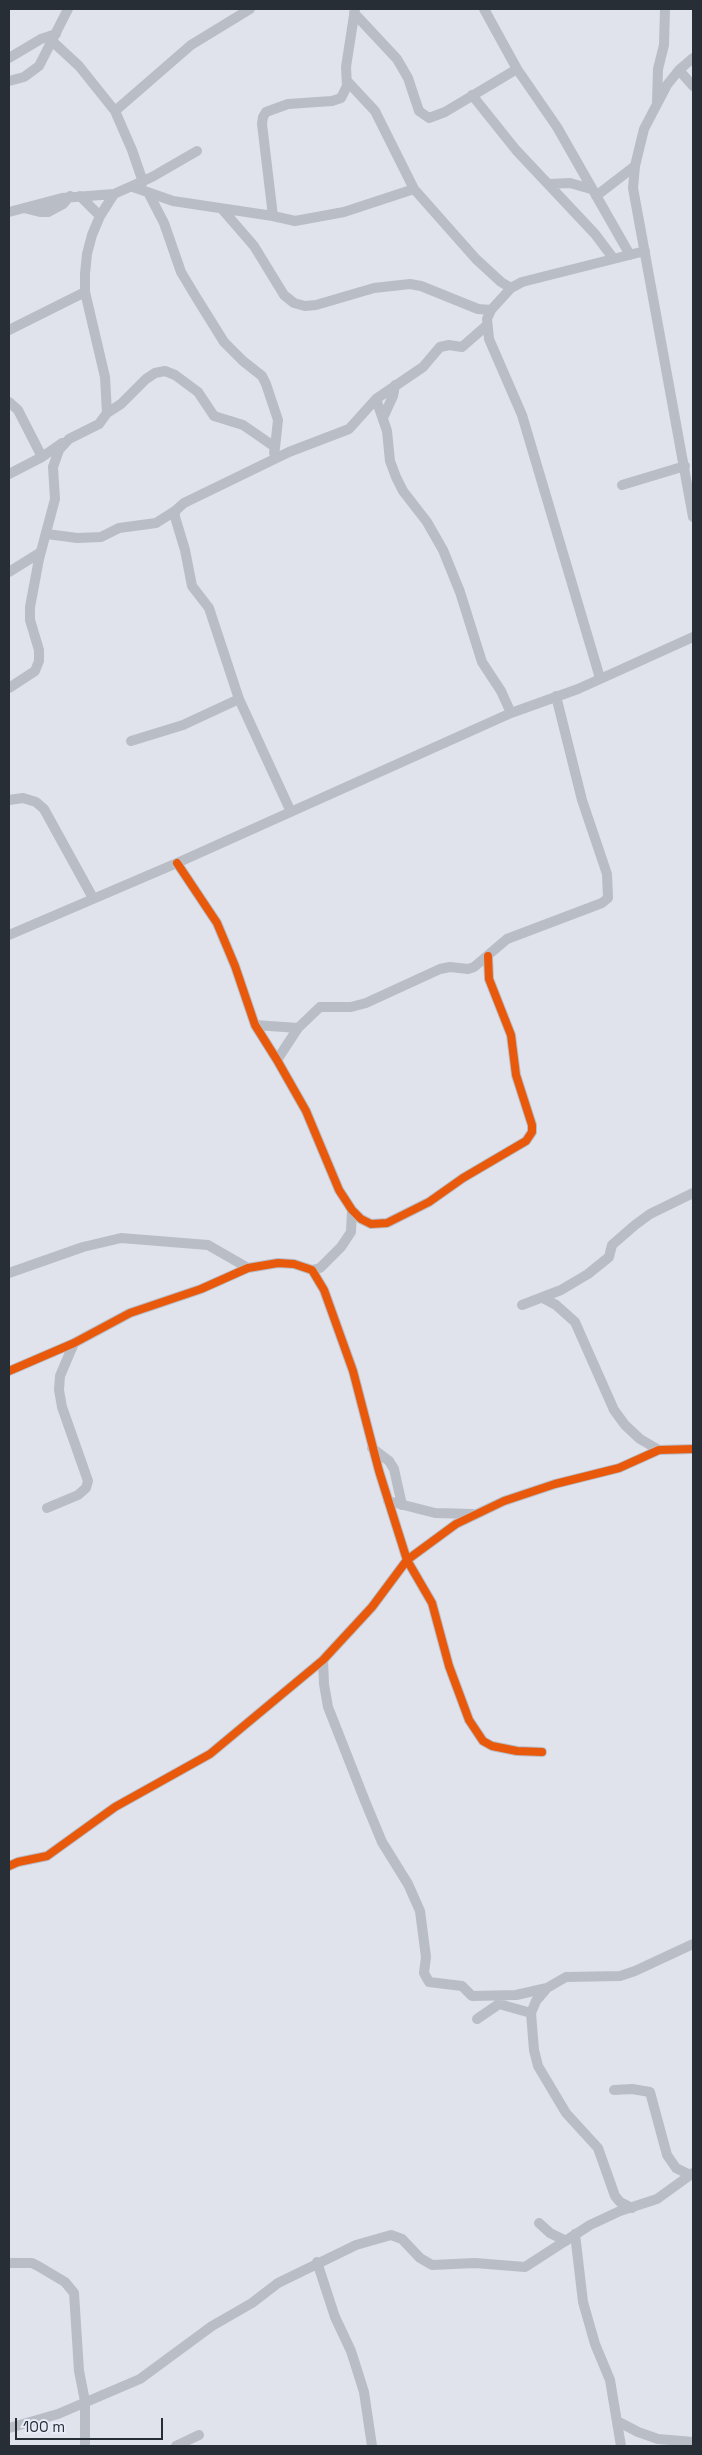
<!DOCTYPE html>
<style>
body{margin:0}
#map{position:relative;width:702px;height:2455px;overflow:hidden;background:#e0e3ec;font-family:"Space Grotesk",sans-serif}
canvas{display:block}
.frame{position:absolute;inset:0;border:10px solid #282e35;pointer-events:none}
.scale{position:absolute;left:15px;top:2418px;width:148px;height:22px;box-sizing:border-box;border:2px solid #282e35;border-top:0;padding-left:6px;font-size:15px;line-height:18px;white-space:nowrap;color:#282e35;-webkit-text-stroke:4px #e8ecf8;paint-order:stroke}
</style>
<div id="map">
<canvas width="702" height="2455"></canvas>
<div class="frame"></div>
<div class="scale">100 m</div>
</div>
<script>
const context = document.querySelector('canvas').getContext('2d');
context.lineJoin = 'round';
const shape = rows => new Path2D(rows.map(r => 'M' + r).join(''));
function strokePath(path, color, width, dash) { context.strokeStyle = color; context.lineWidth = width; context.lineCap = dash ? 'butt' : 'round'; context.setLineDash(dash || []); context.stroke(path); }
const minor = shape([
 [484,9,517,69,557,127,630,255],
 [354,13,397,59,408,78,419,111,429,118,445,112,517,69],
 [52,41,79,66,115,111,132,150,143,182],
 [9,58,41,39,56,34],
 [693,58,679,70,667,85,644,129,635,166,633,188,693,517],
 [679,70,693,86],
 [9,81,24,77,39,66,68,9],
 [347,81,375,111,414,189,476,259,501,282,511,288],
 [472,95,516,150,595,234,613,258],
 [657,102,658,69,664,45,665,9],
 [115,111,191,45,250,9],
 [548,184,570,183,591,189],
 [133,187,173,201,273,216,295,221,344,212,414,189],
 [149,194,164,223,181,272,196,297,224,342,243,361,262,376,266,384,278,420,275,448],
 [80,196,100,216],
 [596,196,635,166],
 [24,208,40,212,48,212,63,204,70,196],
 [222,209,254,246,284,295,294,303,305,306,316,305,374,288,410,284,421,286,478,309,491,310],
 [9,212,62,198,114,194,152,177,197,151],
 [273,216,262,124,263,117,266,112,288,104,332,101,341,98,347,86,346,67,355,9],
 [9,330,85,292],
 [376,399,387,431,390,461,396,477,403,491,427,522,443,550,460,592,482,662,501,691,511,713],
 [9,402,18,410,42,457,62,443],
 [107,413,121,404,146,379,155,373,165,371,175,375,198,392,214,416,243,425,272,445,275,448,274,453],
 [383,418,393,396,395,385],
 [9,474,42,457],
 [622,485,685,466],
 [47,534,77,538,101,537,119,528,156,523,175,511],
 [9,572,41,552],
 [600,678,522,415,489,339,487,319,491,310,511,288,522,282,645,251],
 [9,688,35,671,39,661,39,650,30,620,30,607,39,559,55,499,53,467,59,450,69,439,99,424,107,413,105,377,85,292,85,274,87,254,92,235,100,216,114,194],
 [131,741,183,725,239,699],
 [9,800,23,798,36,802,44,809,93,898],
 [291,812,239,699,209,608,192,586,185,550,175,517,175,511,184,503,289,452,349,429,376,399,423,367,440,347,449,345,462,347,486,326],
 [177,863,217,923,235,966,255,1025,277,1060,306,1111,339,1190,352,1210,361,1219,371,1224,387,1223,429,1202,463,1178,526,1141,532,1132,532,1125,516,1075,511,1035,489,979,488,956],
 [9,935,177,863,511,713,578,689,693,637],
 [255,1025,298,1028],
 [277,1060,298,1028,320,1007,351,1007,366,1003,440,969,450,967,468,969,474,967,507,939,602,903,608,898,607,874,582,800,556,696],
 [312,1270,320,1268,341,1247,351,1232,352,1210],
 [9,1273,83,1247,121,1238,208,1245,248,1268],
 [543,1298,556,1305,575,1322,614,1410,625,1425,640,1439,659,1450],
 [522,1305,561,1290,588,1274,609,1257,612,1245,635,1225,650,1214,693,1193],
 [9,1371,74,1343,130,1313,201,1289,248,1268,278,1263,294,1264,312,1270,324,1290,353,1371,379,1471,407,1560,432,1603,449,1666,469,1720,483,1741,492,1746,517,1751,542,1752],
 [372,1448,389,1461,394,1469,402,1505],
 [388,1501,435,1513,473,1514],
 [47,1508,78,1495,86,1488,88,1481,62,1407,59,1390,60,1376,74,1343],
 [323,1660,324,1684,328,1707,365,1801,382,1842,408,1884,420,1911,426,1957,424,1973,429,1982,462,1986,472,1996,516,1995,547,1988,566,1977,620,1976,635,1971,693,1944],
 [9,1866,18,1862,47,1856,115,1807,210,1754,323,1660,372,1607,407,1560,456,1524,504,1501,555,1484,619,1468,659,1450,693,1449],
 [547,1988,536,2001,531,2013,534,2050,538,2066,566,2113,598,2148,615,2196,620,2202,632,2208],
 [477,2019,499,2004,531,2013],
 [614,2090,632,2089,650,2092,667,2155,676,2168,690,2175],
 [539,2223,550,2233,566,2241],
 [575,2234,583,2302,595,2344,610,2380,621,2446],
 [317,2262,335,2317,351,2351,358,2373,364,2392,372,2446],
 [9,2263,32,2263,38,2266,65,2282,74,2293,79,2371,85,2401,85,2446],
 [617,2421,638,2432,658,2439,693,2442],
 [9,2428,58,2414,140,2379,212,2326,252,2303,278,2283,356,2245,391,2235,402,2239,420,2258,432,2265,475,2263,525,2267,590,2225,620,2211,657,2199,693,2173],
 [176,2446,199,2435]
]);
const cycleway = shape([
 [177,863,217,923,235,966,255,1025,277,1060,306,1111,339,1190,352,1210,361,1219,371,1224,387,1223,429,1202,463,1178,526,1141,532,1132,532,1125,516,1075,511,1035,489,979,488,956],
 [9,1371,74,1343,130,1313,201,1289,248,1268,278,1263,294,1264,312,1270,324,1290,353,1371,379,1471,407,1560,432,1603,449,1666,469,1720,483,1741,492,1746,517,1751,542,1752],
 [9,1866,18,1862,47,1856,115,1807,210,1754,323,1660,372,1607,407,1560,456,1524,504,1501,555,1484,619,1468,659,1450,693,1449]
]);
strokePath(minor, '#b9bdc5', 10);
strokePath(cycleway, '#e8590c', 8);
</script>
